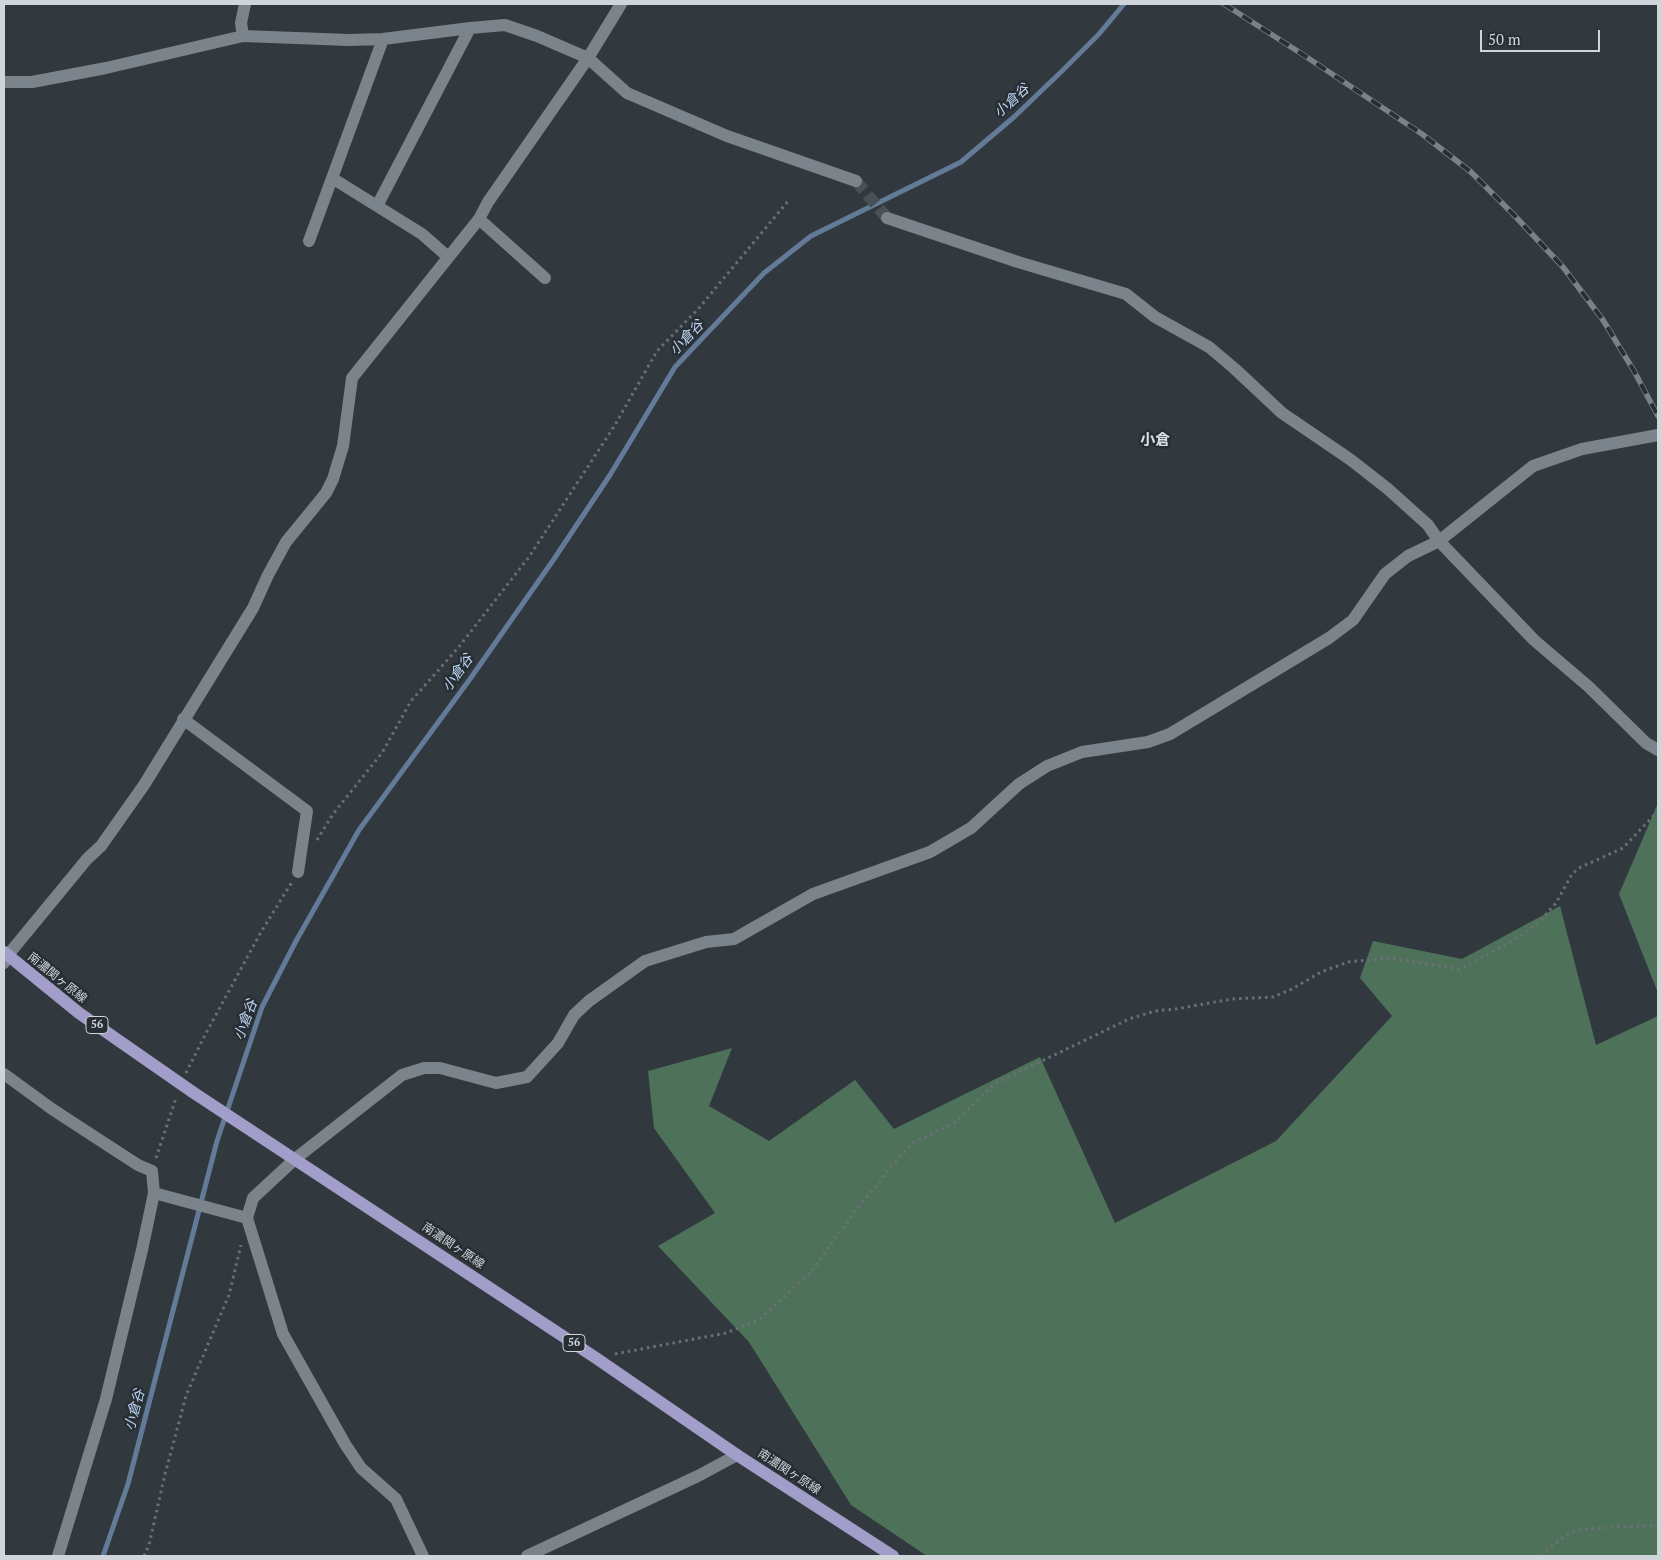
<!DOCTYPE html>
<meta charset="utf-8">
<style>
body{margin:0}
#map{position:relative;width:1662px;height:1560px;overflow:hidden;background:#31393f;font-family:"PT Serif",serif}
canvas{display:block}
.frame{position:absolute;inset:0;border:5px solid #d0d5d9;pointer-events:none}
.scale{position:absolute;left:1480px;top:30px;width:120px;height:22px;box-sizing:border-box;border:2px solid #d0d5d9;border-top:0;padding-left:6px;font-size:15px;line-height:18px;white-space:nowrap;color:#d0d5d9;-webkit-text-stroke:4px #272f34;paint-order:stroke}
</style>
<div id="map">
<canvas width="1662" height="1560"></canvas>
<div class="frame"></div>
<div class="scale">50 m</div>
</div>
<script>
const context = document.querySelector('canvas').getContext('2d');
context.lineJoin = 'round';
function paint(path, color) { context.fillStyle = color; context.fill(path, 'evenodd'); }
const shape = rows => new Path2D(rows.map(r => 'M' + r).join(''));
function strokePath(path, color, width, dash) { context.strokeStyle = color; context.lineWidth = width; context.lineCap = dash ? 'butt' : 'round'; context.setLineDash(dash || []); context.stroke(path); }
function drawText(font, color, halo, rows, align = 'center') {
  context.font = font + ' "PT Serif","Noto Sans JP",serif'; context.lineWidth = 5; context.setLineDash([]); context.textBaseline = 'middle'; context.strokeStyle = halo; context.fillStyle = color; for (const [text, x, y, turn = 0] of rows) {
    context.save(); context.translate(x, y); context.rotate((+turn || 0) * Math.PI / 180); context.textAlign = isNaN(turn) ? turn : align; if (halo) context.strokeText(text, 0, 0); context.fillText(text, 0, 0); context.restore();
  }
}
const forest = shape([
 [1658,803,1658,993,1619,894],
 [1560,906,1596,1045,1658,1016,1658,1556,927,1556,851,1505,749,1342,658,1246,715,1213,654,1128,648,1071,732,1048,709,1106,769,1141,855,1080,894,1129,1040,1057,1115,1223,1276,1141,1392,1016,1360,978,1373,941,1462,959]
]);
const stream = shape([
 [103,1556,128,1484,217,1141,262,1007,296,941,359,830,470,679,554,559,610,475,675,367,764,273,811,236,961,162,1014,117,1062,71,1099,34,1124,4]
]);
const minorTunnel = shape([
 [856,181,887,218]
]);
const path = shape([
 [317,840,333,814,382,753,411,701,458,648,529,557,615,425,657,351,699,308,789,200],
 [186,1073,205,1035,261,932,292,882],
 [156,1158,176,1098],
 [615,1354,726,1333,760,1319,811,1272,859,1205,876,1187,893,1164,914,1142,954,1123,994,1084,1129,1019,1155,1011,1176,1009,1232,999,1273,997,1292,989,1321,972,1348,962,1388,958,1460,969,1521,936,1541,920,1556,903,1572,874,1581,867,1623,848,1658,811],
 [144,1556,149,1545,165,1474,186,1396,229,1295,241,1245],
 [1542,1556,1550,1547,1570,1533,1583,1529,1658,1525]
]);
const minor = shape([
 [243,36,241,23,245,4],
 [4,82,32,82,106,68,243,36,349,40,383,39,470,28,505,25,537,36,588,58,627,93,727,136,856,181],
 [332,178,422,234,447,256],
 [377,206,470,28],
 [887,218,1018,262,1126,294,1155,317,1209,347,1235,369,1282,413,1351,460,1388,489,1428,525,1439,541,1534,640,1589,687,1646,743,1658,750],
 [479,219,545,278],
 [309,241,383,39],
 [183,719,307,811,298,872],
 [4,963,8,955,87,859,101,846,144,785,253,608,268,575,286,542,326,493,333,479,343,446,352,378,479,219,488,202,588,58,621,4],
 [4,1074,52,1109,101,1141,138,1165,152,1171,154,1193,142,1250,106,1399,58,1556],
 [154,1193,247,1218],
 [423,1556,396,1499,361,1468,345,1444,283,1334,247,1218,253,1198,295,1159,402,1075,424,1068,440,1068,496,1083,527,1077,558,1043,574,1015,589,1001,645,961,706,942,734,939,813,894,930,852,971,828,1019,784,1047,766,1082,752,1148,742,1170,734,1329,638,1353,620,1385,574,1408,556,1439,541,1533,466,1582,449,1658,435],
 [527,1556,698,1476,737,1455]
]);
const major = shape([
 [4,952,79,1013,194,1093,596,1358,737,1455,893,1556]
]);
const rail = shape([
 [1224,4,1302,54,1422,134,1471,172,1513,214,1563,267,1603,320,1634,371,1658,416]
]);
const shields = [
 [97,1025,22],
 [574,1343,22]
];
const shieldNames = [
 ["56",97,1025],
 ["56",574,1343]
];
const streetNames = [
 ["南濃関ヶ原線",57,978,39],
 ["南濃関ヶ原線",453,1246,34],
 ["南濃関ヶ原線",789,1472,33]
];
const waterNames = [
 ["小倉谷",1012,101,-42],
 ["小倉谷",687,338,-46],
 ["小倉谷",458,673,-54],
 ["小倉谷",246,1020,-70],
 ["小倉谷",135,1410,-75]
];
const quarterNames = [
 ["小倉",1155,441]
];
paint(forest, '#4e715a');
strokePath(stream, '#647a99', 5);
strokePath(minorTunnel, '#495056', 12, [12, 6]);
strokePath(path, '#6a7176', 3, [2.5, 4]);
strokePath(minor, '#7c848b', 12);
strokePath(major, '#a29dc9', 12);
strokePath(rail, '#7b8287', 5.5);
strokePath(rail, '#272f34', 4, [11]);
for (const [x, y, w] of shields) { const box = new Path2D(); box.roundRect(x - w / 2, y - 8.5, w, 17, 4); context.fillStyle = '#272f34'; context.fill(box); strokePath(box, '#d0d5d9', 1); }
drawText('bold 11px', '#d0d5d9', null, shieldNames);
drawText('12px', '#d0d5d9', '#272f34', streetNames);
drawText('italic 14px', '#bed5f5', '#272f34', waterNames);
drawText('bold 15px', '#d7e1e8', '#272f34', quarterNames);
</script>
